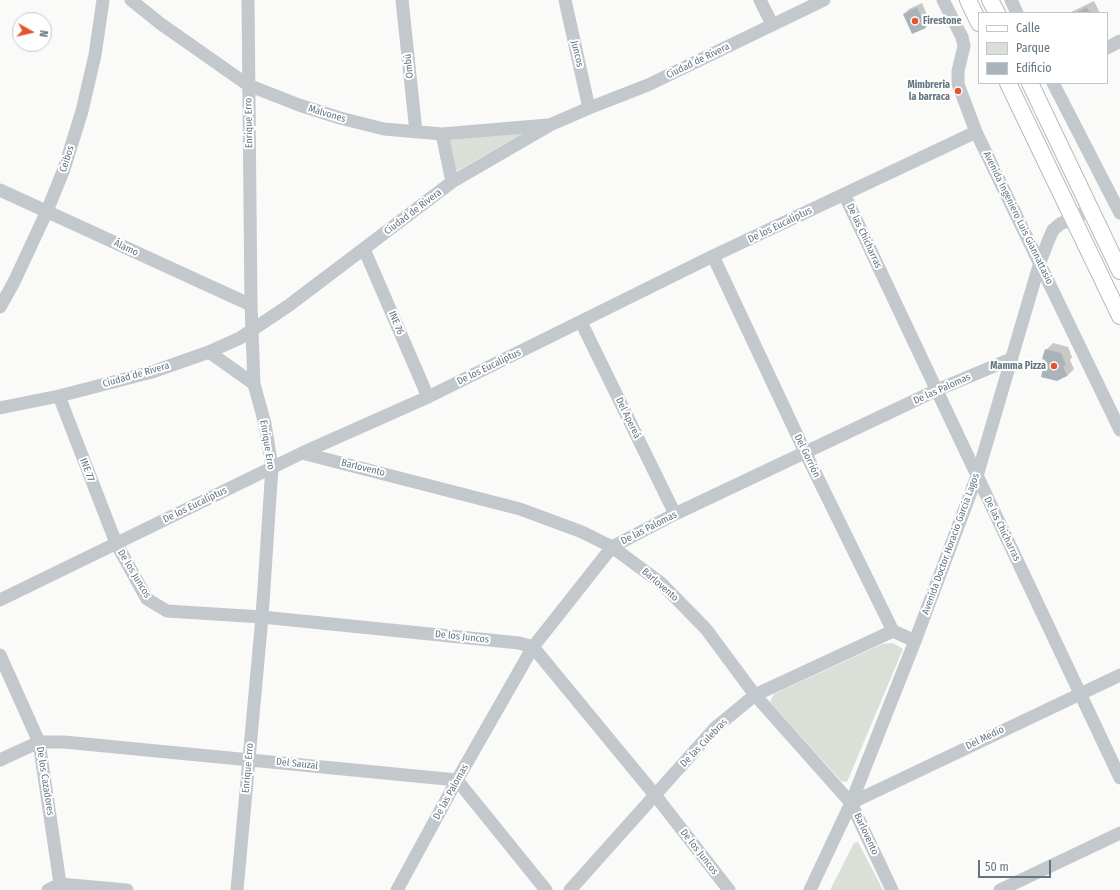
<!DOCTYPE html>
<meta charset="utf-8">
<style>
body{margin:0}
#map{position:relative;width:1120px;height:890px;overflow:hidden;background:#fafaf8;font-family:"Fira Sans Condensed",sans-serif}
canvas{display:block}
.legend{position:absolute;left:978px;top:12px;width:130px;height:72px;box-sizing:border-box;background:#fff;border:1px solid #c1c8cd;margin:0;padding:5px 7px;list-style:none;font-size:12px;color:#657683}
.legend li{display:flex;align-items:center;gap:8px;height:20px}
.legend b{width:20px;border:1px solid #c1c8cd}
.north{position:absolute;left:12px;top:12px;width:40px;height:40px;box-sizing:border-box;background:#fff;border:1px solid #c1c8cd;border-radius:50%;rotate:98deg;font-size:11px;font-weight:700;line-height:16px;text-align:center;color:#657683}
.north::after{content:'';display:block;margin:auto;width:14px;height:18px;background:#e4572e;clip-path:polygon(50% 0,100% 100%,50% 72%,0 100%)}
.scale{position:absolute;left:978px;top:860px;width:73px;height:18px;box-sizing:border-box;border:2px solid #657683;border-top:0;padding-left:5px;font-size:12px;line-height:14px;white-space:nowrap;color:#657683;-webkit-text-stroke:3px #fff;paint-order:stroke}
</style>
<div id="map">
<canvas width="1120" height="890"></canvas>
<ul class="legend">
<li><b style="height:5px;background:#fff"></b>Calle</li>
<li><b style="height:11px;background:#dadfd7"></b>Parque</li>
<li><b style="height:11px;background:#aab3b9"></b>Edificio</li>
</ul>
<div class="north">N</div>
<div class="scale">50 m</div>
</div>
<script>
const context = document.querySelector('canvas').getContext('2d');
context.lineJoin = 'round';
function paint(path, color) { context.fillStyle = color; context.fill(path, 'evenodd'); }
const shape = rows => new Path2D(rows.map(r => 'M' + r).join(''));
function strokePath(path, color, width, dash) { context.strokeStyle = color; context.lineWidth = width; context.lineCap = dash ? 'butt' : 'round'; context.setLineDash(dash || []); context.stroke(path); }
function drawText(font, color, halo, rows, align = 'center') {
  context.font = font + ' "Fira Sans Condensed",sans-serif'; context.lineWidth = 4; context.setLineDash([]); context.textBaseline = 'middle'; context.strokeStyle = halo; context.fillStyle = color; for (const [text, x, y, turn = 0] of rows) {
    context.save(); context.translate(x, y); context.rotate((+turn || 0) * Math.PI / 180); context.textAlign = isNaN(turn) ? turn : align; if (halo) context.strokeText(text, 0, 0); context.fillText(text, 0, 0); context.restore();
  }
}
const green = shape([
 [521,132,522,134,457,171,454,168,449,140],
 [893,643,903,649,847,782,841,781,770,702,774,694,882,644],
 [858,842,883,890,830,890,854,843]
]);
const shadow = shape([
 [1094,1,1100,13,1069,13],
 [922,3,930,22,926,27,913,33,904,14,909,9],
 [1053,343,1068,347,1072,357,1070,360,1074,369,1067,376,1046,359,1046,350]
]);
const building = shape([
 [917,7,926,28,912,34,903,14],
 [1087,7,1090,13,1075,13],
 [1045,349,1061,353,1066,365,1063,366,1067,376,1057,381,1041,377,1045,360,1042,359]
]);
const minor = shape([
 [131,0,161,24,248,85,299,105,340,118,384,129,442,134,548,125],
 [402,0,416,132],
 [565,0,589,108],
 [760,0,772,24],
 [943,0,962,37,964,46,958,71,958,84,976,132,1120,430],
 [1011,0,1017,13],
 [1107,48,1120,41],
 [1053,83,1120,213],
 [442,134,452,182],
 [0,190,251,305],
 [844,194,1120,778],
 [364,249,428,397],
 [713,256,805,452,893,631,915,641],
 [0,307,14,282,47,211,64,169,82,111,95,55,103,0],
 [581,322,675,514],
 [209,352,254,384],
 [59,396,116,543,147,599,167,611,262,617,519,643,533,647,655,795,729,890],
 [0,408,59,396,152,372,209,352,240,338,288,306,452,182,552,124,589,108,648,85,824,0],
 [302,453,520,509,582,532,612,547,661,583,706,629,755,695,851,803,892,890],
 [0,600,302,453,428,397,713,256,976,132],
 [0,655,39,742,61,890],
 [0,760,39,742,64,742,457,780,546,890],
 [851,803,1120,675],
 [48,890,60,884,127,890],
 [237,890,262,617,272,467,265,424,254,384,251,305,248,0],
 [397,890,457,780,533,647,612,547,675,514,937,390,1011,359],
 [570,890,715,728,755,695,893,631],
 [810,890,851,803,915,641,977,476,1040,262,1049,239,1053,230,1060,224,1091,210],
 [1000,890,1120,833]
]);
const major = shape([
 [968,0,979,23],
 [990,0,997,13],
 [1008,83,1120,316],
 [1030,83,1120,271]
]);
const markers = [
 [915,21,4,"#e4572e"],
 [958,91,4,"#e4572e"],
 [1054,366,4,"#e4572e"]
];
const poiNames = [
 ["Firestone",923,21,"left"],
 ["Mimbreria",950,85],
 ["la barraca",950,97],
 ["Mamma Pizza",1046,366]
];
const streetNames = [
 ["Juncos",577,54,77],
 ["Ciudad de Rivera",698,61,-26],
 ["Ombú",409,66,-96],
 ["Malvones",327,114,17],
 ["Enrique Erro",249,123,-91],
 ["Ceibos",67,159,-72],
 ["Ciudad de Rivera",413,212,-37],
 ["Avenida Ingeniero Luis Giannattasio",1018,218,64],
 ["De los Eucaliptus",780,225,-26],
 ["De las Chicharras",864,236,65],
 ["Álamo",126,248,25],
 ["INE 76",396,323,67],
 ["De los Eucaliptus",489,367,-26],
 ["Ciudad de Rivera",136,375,-16],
 ["De las Palomas",942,389,-24],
 ["Del Apereá",628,418,64],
 ["Enrique Erro",267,445,81],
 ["Del Gorrión",807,456,64],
 ["Barlovento",363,468,14],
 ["INE 77",87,470,69],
 ["De los Eucaliptus",195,505,-26],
 ["De las Palomas",649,528,-27],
 ["De las Chicharras",1002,529,64],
 ["Avenida Doctor Horacio García Lagos",951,544,-70],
 ["De los Juncos",134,574,59],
 ["Barlovento",660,585,41],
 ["De los Juncos",462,637,6],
 ["Del Medio",985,738,-26],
 ["De las Culebras",704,743,-46],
 ["Del Sauzal",297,764,6],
 ["Enrique Erro",248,768,-85],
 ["De los Cazadores",45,781,81],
 ["De las Palomas",451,792,-61],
 ["Barlovento",866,834,65],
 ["De los Juncos",699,852,52]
];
paint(green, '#dadfd7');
paint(shadow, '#0003');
paint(building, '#aab3b9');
strokePath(major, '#b5babe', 18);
strokePath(minor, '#c3c8cc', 13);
strokePath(major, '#fff', 16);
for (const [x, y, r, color] of markers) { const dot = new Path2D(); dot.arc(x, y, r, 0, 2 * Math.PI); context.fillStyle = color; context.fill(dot); strokePath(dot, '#fff', 1.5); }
drawText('bold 10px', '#657683', '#fff', poiNames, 'right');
drawText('10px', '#657683', '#fff', streetNames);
</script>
